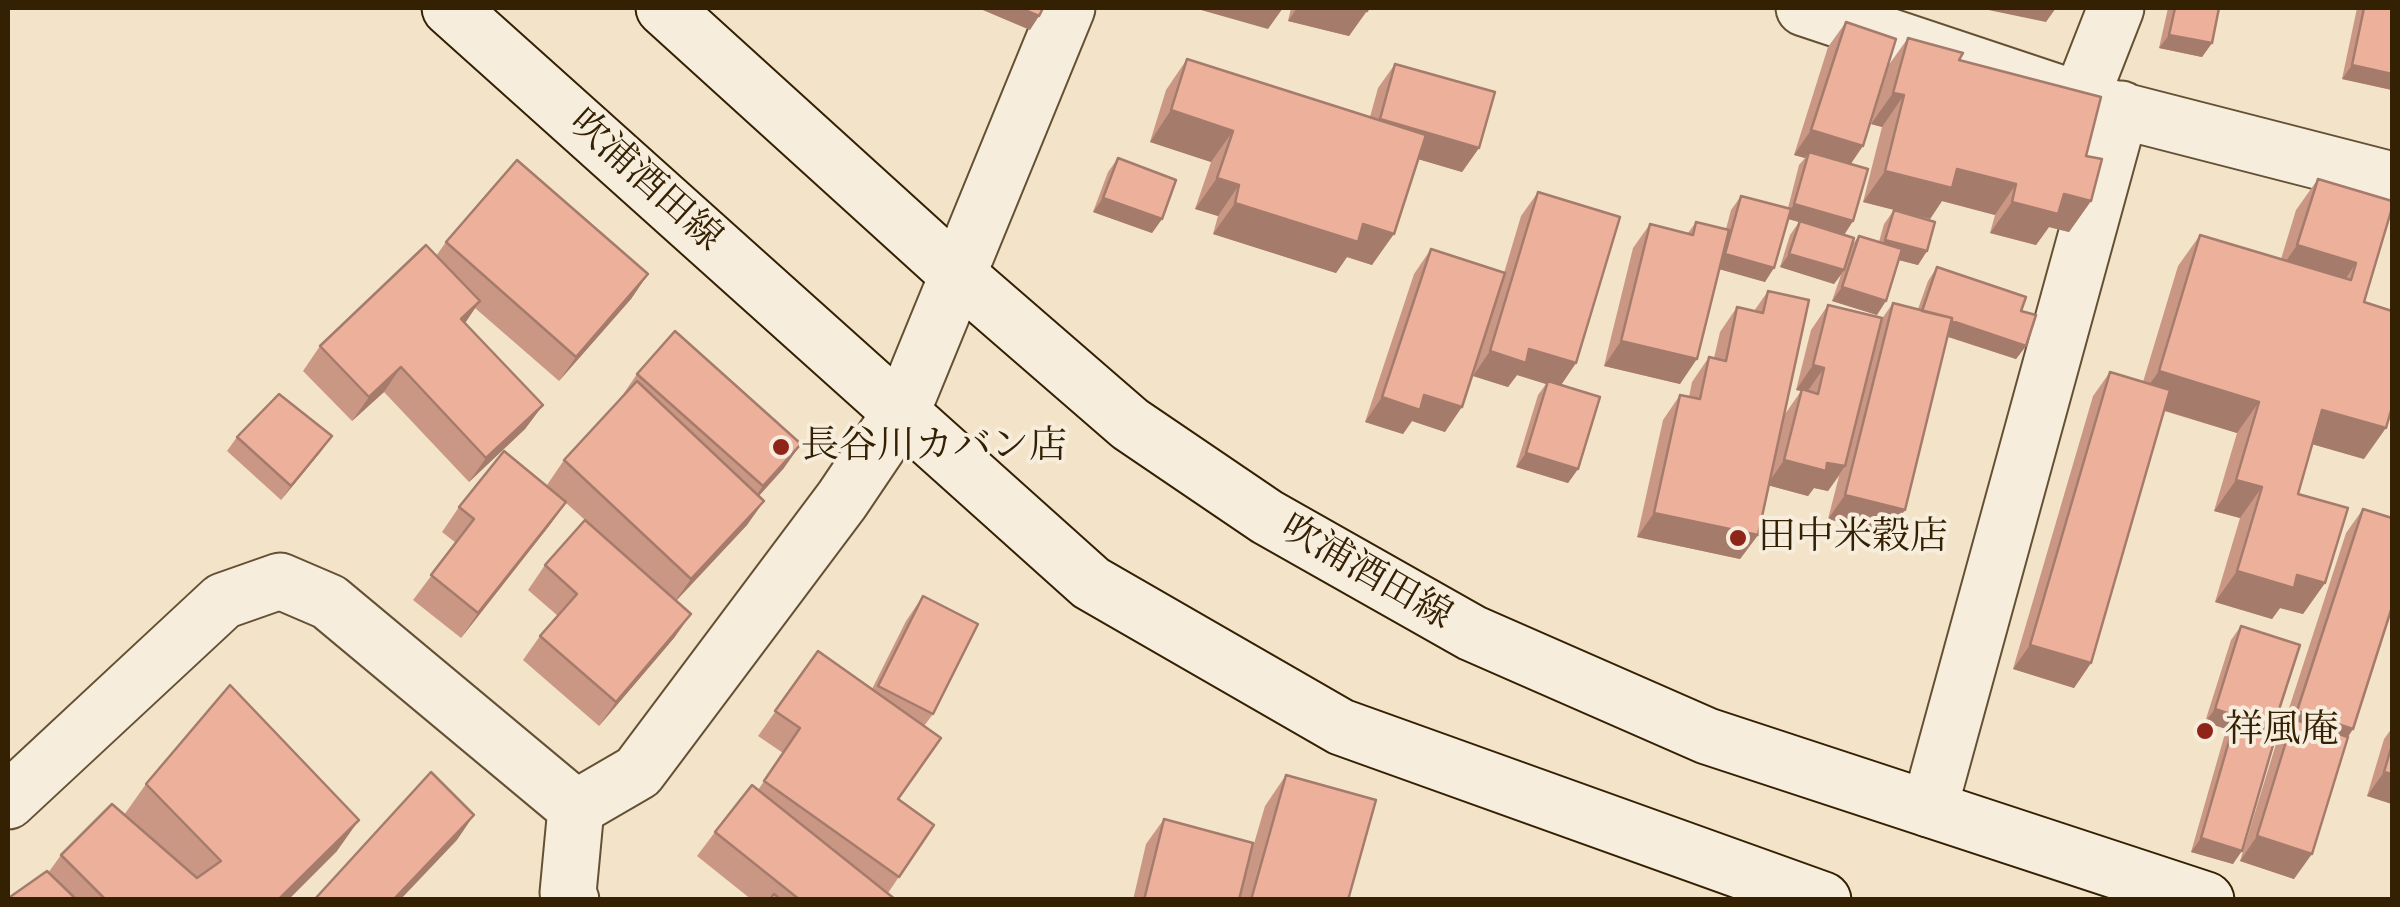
<!DOCTYPE html>
<html>
<head>
<meta charset="utf-8">
<style>
  body { margin:0 }
  #map { position:relative; width:2400px; height:907px; overflow:hidden; background:#f3e4c9; font-family:"Old Standard TT",serif }
  canvas { display:block }
  .frame { position:absolute; inset:0; border:10px solid #342002; pointer-events:none }
</style>
</head>
<body>
<div id="map">
<canvas width="2400" height="907"></canvas>
<div class="frame"></div>
</div>
<script>
const ctx = document.querySelector('canvas').getContext('2d');
ctx.lineJoin = 'round';
function strokePath(path, color, width, dash) { ctx.strokeStyle = color; ctx.lineWidth = width; ctx.lineCap = dash ? 'butt' : 'round'; ctx.setLineDash(dash || []); ctx.stroke(path); }
function fillPath(path, color) { ctx.fillStyle = color; ctx.fill(path, 'evenodd'); }
function label(font, color, halo, rows, align = 'center') {
  ctx.font = font + ' "Old Standard TT","Noto Serif JP",serif'; ctx.lineWidth = 8; ctx.setLineDash([]); ctx.textBaseline = 'middle'; ctx.strokeStyle = halo; ctx.fillStyle = color; for (const [text, x, y, turn = 0] of rows) {
    ctx.save(); ctx.translate(x, y); ctx.rotate((+turn || 0) * Math.PI / 180); ctx.textAlign = isNaN(turn) ? turn : align; if (halo) ctx.strokeText(text, 0, 0); ctx.fillText(text, 0, 0); ctx.restore();
  }
}
const minor = new Path2D(`
  M1804,8L2080,100L2392,180
  M2080,100L2116,8
  M8,801L223,601L280,581L329,602L576,808
  M576,808L638,772L842,500L902,411L1067,8
  M1929,809L2121,109
  M571,900L568,893L576,808`);
const secondary = new Path2D(`
  M450,8L1091,583L1341,727L1823,900
  M664,8L957,274L1130,424L1267,517L1472,633L1707,736L2206,900`);
strokePath(minor, '#645134', 59);
strokePath(secondary, '#342002', 59);
strokePath(minor, '#f7eddc', 55);
strokePath(secondary, '#f7eddc', 55);
fillPath(new Path2D(`
  M1291,8H1368L1349,36L1288,21Z
  M2168,8H2219L2212,43L2202,57L2159,48Z
  M2357,8H2392V90L2342,79Z
  M1846,22L1888,66L1908,38L1959,60L2086,156L2091,201L2069,232L2049,227L2036,245L1990,233L1995,215L1942,201L1930,219L1863,202L1882,127L1871,124L1879,95L1851,164L1853,221L1844,235L1851,246L1859,236L1879,242L1884,224L1894,210L1927,251L1918,265L1899,260L1877,315L1832,301L1841,275L1834,284L1780,267L1790,235L1799,222L1788,219L1765,282L1720,269L1680,384L1604,366L1633,248L1650,224L1688,233L1696,222L1726,229L1731,210L1741,196L1788,208L1799,165L1805,158L1794,155L1828,47Z
  M1187,59L1370,117L1378,88L1395,64L1479,148L1462,172L1418,159L1372,265L1347,257L1336,273L1213,234L1218,216L1195,209L1211,162L1150,142L1166,90Z
  M1118,158L1162,219L1152,233L1093,212L1108,172Z
  M2318,179L2392,201L2364,302V459L2312,444L2298,494L2325,583L2303,614L2280,608L2272,619L2215,602L2240,518L2214,511L2237,433L2164,411L2091,663L2074,688L2013,669L2093,396L2110,372L2143,382L2178,266L2200,235L2281,259L2296,210Z
  M1538,192L1576,363L1561,385L1578,469L1568,483L1516,467L1538,395L1546,384L1517,375L1508,387L1473,376L1486,333L1445,432L1412,421L1403,434L1365,422L1414,274L1431,249L1504,273L1521,216Z
  M446,242L648,274L631,299L559,381L475,308L465,323L543,405L525,429L469,482L384,392L352,421L303,371L320,346L436,256Z
  M1937,267L2021,311L2026,346L2016,359L1948,337L1888,534L1828,519L1839,476L1828,491L1814,488L1808,496L1768,485L1758,535L1740,559L1637,537L1663,420L1680,395L1689,397L1692,382L1709,357L1714,358L1720,332L1737,307L1754,311L1768,291L1778,441L1785,414L1801,391L1796,390L1811,330L1828,305L1881,320L1893,303L1918,309L1928,281Z
  M637,374L784,468L759,496L764,501L747,525L676,601L691,614L674,638L599,726L523,660L540,636L558,616L528,590L545,565L585,520L566,503L549,526L461,638L413,600L456,543L442,532L459,507L547,485L564,460L620,399Z
  M237,437L322,450L281,500L227,451Z
  M2363,509L2353,729L2348,737L2294,879L2240,861L2276,744L2282,736H2280L2346,533Z
  M923,596L933,714L924,726L899,799L934,825L888,893L896,900H752L697,856L715,832L758,790L783,753L758,736L818,651L872,689L906,621Z
  M2241,626L2273,728L2269,733L2233,864L2191,852L2224,737L2229,730L2205,722L2231,640Z
  M2392,728V804L2367,796L2384,739Z
  M1286,775L1348,900H1133L1146,844L1164,819L1248,864L1265,806Z
  M146,784L337,851L288,900H8L10,897L48,873L61,855L124,815Z`), '#cb9785');
fillPath(new Path2D(`
  M978,8H1020L1039,16L1030,30Z
  M1194,8H1283L1268,29Z
  M1297,8H1351L1367,11L1349,36L1288,21Z
  M1979,8H2056L2046,22Z
  M2169,35L2212,43L2202,57L2159,48Z
  M2352,65L2392,74V90L2342,79Z
  M1893,93L1904,95L1882,127L1871,124Z
  M1171,110L1233,131L1211,162L1150,142Z
  M1380,119L1479,148L1462,172L1363,143Z
  M1811,130L1863,146L1846,171L1809,152L1805,158L1794,155Z
  M1957,169L2016,184L1995,215L1942,201L1930,219L1863,202L1885,171Z
  M1217,178L1239,185L1218,216L1195,209Z
  M2064,194L2091,201L2069,232L2049,227L2036,245L1990,233L2012,202Z
  M1103,198L1162,219L1152,233L1093,212Z
  M1235,203L1363,224L1394,234L1372,265L1347,257L1336,273L1213,234Z
  M1794,204L1853,221L1844,235L1785,218Z
  M1885,240L1927,251L1918,265L1875,254Z
  M2297,245L2356,263L2335,295L2276,276Z
  M1725,254L1774,268L1765,282L1715,268Z
  M1789,254L1844,270L1834,284L1780,267Z
  M648,274L631,299L559,381L576,357Z
  M1842,287L1886,301L1877,315L1832,301Z
  M480,301L463,326L461,319Z
  M1922,311L2026,346L2016,359L1912,325Z
  M1621,341L1697,359L1680,384L1604,366Z
  M1529,349L1576,363L1559,388L1517,375L1508,387L1473,376L1490,351Z
  M1813,365L1824,368L1807,392L1796,390Z
  M401,367L384,392L352,421L369,397Z
  M2159,371L2259,402L2237,433L2137,402Z
  M1424,395L1462,407L1445,432L1412,421L1403,434L1365,422L1382,397Z
  M543,405L525,429L469,482L486,458Z
  M2322,410L2386,428L2364,459L2301,441Z
  M332,436L322,450L281,500L291,486Z
  M801,444L784,468L745,511L763,486Z
  M1526,453L1578,469L1568,483L1516,467Z
  M1784,460L1827,463L1845,466L1828,491L1814,488L1808,496L1767,485Z
  M2236,480L2262,487L2240,518L2214,511Z
  M1845,495L1905,510L1888,534L1828,519Z
  M764,501L747,525L673,604L691,579Z
  M566,502L549,526L461,638L478,613Z
  M1654,513L1758,535L1740,559L1637,537Z
  M2237,571L2297,575L2325,583L2303,614L2280,608L2272,619L2215,602Z
  M691,614L674,638L599,726L616,702Z
  M2030,645L2091,663L2074,688L2013,669Z
  M2215,709L2273,728L2263,741L2234,724L2229,730L2205,722Z
  M2297,711L2353,729L2336,754L2293,719L2282,736H2280Z
  M2384,772L2392,774V804L2367,796Z
  M474,815L457,840L400,900H393Z
  M359,820L337,851L288,900H278Z
  M2257,836L2312,854L2294,879L2240,861Z
  M2201,838L2242,851L2233,864L2191,852Z`), '#a57b6c');
const building = new Path2D(`
  M1020,8H1043L1039,16Z
  M1351,8H1368L1367,11Z
  M2175,8H2219L2212,43L2169,35Z
  M2364,8H2392V74L2352,65Z
  M1846,22L1896,39L1863,146L1811,130Z
  M1908,38L1963,53L1959,60L2101,97L2086,156L2102,159L2091,201L2064,194L2058,214L2012,202L2016,184L1957,169L1952,188L1885,171L1904,95L1893,93Z
  M1187,59L1426,135L1394,234L1363,224L1358,242L1235,203L1239,185L1217,178L1233,131L1171,110Z
  M1395,64L1495,92L1479,148L1380,119Z
  M1809,152L1868,169L1853,221L1794,204Z
  M1118,158L1176,180L1162,219L1103,198Z
  M517,160L648,274L576,357L446,242Z
  M2318,179L2392,201V208L2364,302L2392,311V407L2386,428L2322,410L2298,494L2348,508L2325,583L2297,575L2294,588L2237,571L2262,487L2236,480L2259,402L2159,371L2200,235L2351,280L2356,263L2297,245Z
  M1538,192L1620,217L1576,363L1529,349L1526,363L1490,351Z
  M1741,196L1791,209L1774,268L1725,254Z
  M1894,210L1935,222L1927,251L1885,240Z
  M1800,221L1854,238L1844,270L1789,254Z
  M1696,222L1729,230L1697,359L1621,341L1650,224L1693,235Z
  M1859,236L1902,249L1886,301L1842,287Z
  M426,245L480,301L461,319L543,405L486,458L401,367L369,397L320,346Z
  M1431,249L1505,273L1462,407L1424,395L1420,410L1382,397Z
  M1937,267L2026,297L2021,311L2036,315L2026,346L1952,321V318L1922,311Z
  M1768,291L1809,300L1758,535L1654,513L1680,395L1700,399L1709,357L1726,361L1737,307L1763,313Z
  M1893,303L1952,318L1905,510L1845,495Z
  M1828,305L1882,318L1845,466L1827,463L1826,471L1784,460L1802,389L1818,394L1824,368L1813,365Z
  M675,331L801,444L763,486L637,374Z
  M2110,372L2170,390L2091,663L2030,645Z
  M637,381L764,501L691,579L564,460Z
  M1548,381L1600,397L1578,469L1526,453Z
  M279,394L332,436L291,486L237,437Z
  M504,451L566,502L478,613L431,575L474,519L459,507Z
  M2363,509L2392,518V607L2353,729L2297,711Z
  M585,520L691,614L616,702L540,636L577,594L545,565Z
  M923,596L978,624L933,714L878,686Z
  M2241,626L2300,645L2273,728L2215,709Z
  M818,651L941,738L898,799L934,825L899,877L764,781L800,728L775,711Z
  M230,685L359,820L278,900H106L61,855L112,804L197,878L221,861L146,784Z
  M2293,719L2348,737L2312,854L2257,836Z
  M2234,724L2276,735L2242,851L2201,838Z
  M2392,745V774L2384,772Z
  M431,772L474,815L393,900H314Z
  M1286,775L1376,800L1348,900H1251Z
  M752,785L896,900H800L715,832Z
  M1164,819L1253,843L1239,900H1144Z
  M47,871L77,900H13L10,897Z
  M774,894L781,900H769Z`);
fillPath(building, '#ecb09b');
strokePath(building, '#a57b6c', 2.5);
for (const [x, y, r, color] of [
  [781,447,10,"#8f2418"],
  [1738,538,10,"#8f2418"],
  [2205,731,10,"#8f2418"]
]) { const dot = new Path2D(); dot.arc(x, y, r, 0, 2 * Math.PI); ctx.fillStyle = color; ctx.fill(dot); strokePath(dot, '#f7eddc', 4); }
label('38px', '#342002', '#f7eddc', [
  ["吹浦酒田線",645,181,42],
  ["吹浦酒田線",1366,573,30]
]);
label('38px', '#342002', '#f7eddc', [
  ["長谷川カバン店",801,447],
  ["田中米穀店",1758,538],
  ["祥風庵",2225,731]
], 'left');
</script>
</body>
</html>
